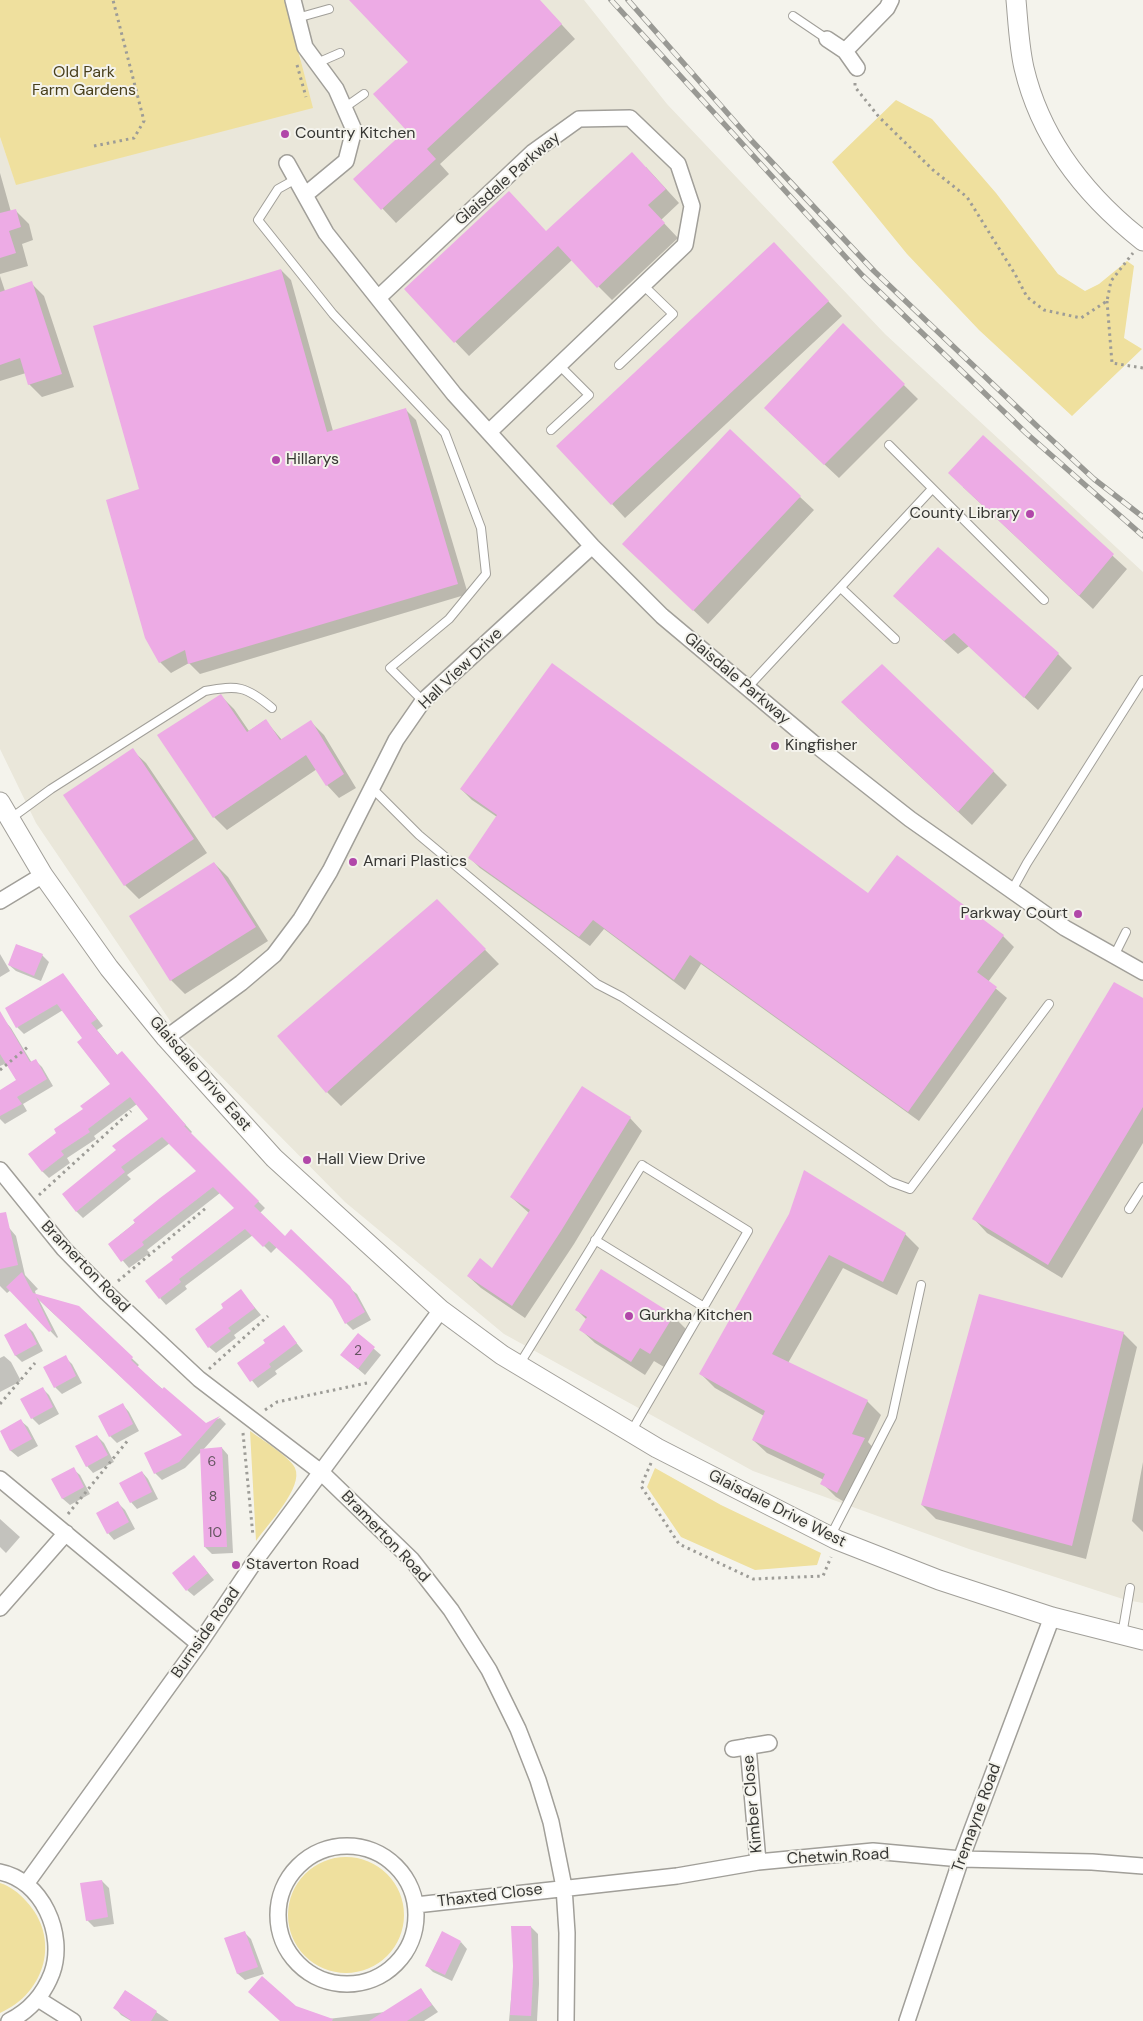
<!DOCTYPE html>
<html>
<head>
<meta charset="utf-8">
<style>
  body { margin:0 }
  canvas { display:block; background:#f4f3ec }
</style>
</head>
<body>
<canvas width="1143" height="2021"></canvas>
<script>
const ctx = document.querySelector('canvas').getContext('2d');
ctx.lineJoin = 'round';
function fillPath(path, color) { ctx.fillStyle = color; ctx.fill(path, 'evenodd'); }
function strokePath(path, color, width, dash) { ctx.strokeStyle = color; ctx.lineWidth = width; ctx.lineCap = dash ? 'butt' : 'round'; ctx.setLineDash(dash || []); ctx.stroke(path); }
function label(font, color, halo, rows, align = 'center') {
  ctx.font = font + ' "DM Sans",sans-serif'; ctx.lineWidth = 4; ctx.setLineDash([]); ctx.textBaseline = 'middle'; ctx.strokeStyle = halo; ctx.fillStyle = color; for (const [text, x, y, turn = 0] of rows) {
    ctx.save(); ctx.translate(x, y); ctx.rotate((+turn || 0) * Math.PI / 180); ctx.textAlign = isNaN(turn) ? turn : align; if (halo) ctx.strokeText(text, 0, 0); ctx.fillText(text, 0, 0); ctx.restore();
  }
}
fillPath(new Path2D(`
  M285,0H584L667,104L885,334L1143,572V1603L1126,1600L969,1549L753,1471L504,1334L345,1202L179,1034L36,823L0,749V137L16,184L301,60Z`), '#eae7da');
fillPath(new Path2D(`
  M0,0H285L313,108L16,185L0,137Z
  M896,100L932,119L996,193L1058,274L1085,291L1099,284L1127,261L1134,266L1124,338L1142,349L1072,416L979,330L907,254L832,162Z
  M250,1431C261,1439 290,1457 295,1468C304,1487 267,1525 256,1541Z
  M655,1468L721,1505L821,1553L817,1565L755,1570L681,1537L647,1487Z
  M288 1915a58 58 0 1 1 116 0a58 58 0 1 1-116 0Z
  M0,1883C10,1886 19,1893 26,1901C61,1938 46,1993 0,2013Z`), '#efe09e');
fillPath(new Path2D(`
  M354,0H539L575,39L440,164L449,174L396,223L355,179L408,130L410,62Z
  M646,167L679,203L661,220L678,238L612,300L572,260L469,356L405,289L547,233Z
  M0,173L11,212L16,211L29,224L33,240L22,244L28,266L0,274Z
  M788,258L842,316L625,518L612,504Z
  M281,270L291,280L333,431L405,409L416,420L468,594L200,674L189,663L171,673L160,662Z
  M0,276L5,291L31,283L44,296L74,387L42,397L29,384L26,373L0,381Z
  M843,325L918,399L839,478L779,422Z
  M983,437L1127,569L1093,609L963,487Z
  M800,497L814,510L708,624L638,558Z
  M894,596L1058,654L1072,668L1038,710L969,646L958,654Z
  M221,696L234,709L249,731L265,720L282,740L311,722L324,735L356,788L339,798L327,785L317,769L227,830L214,817Z
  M856,716L993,771L1007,785L972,825Z
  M132,750L146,763L207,853L139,899L125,885Z
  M461,789L868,895L897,856L1003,936L1014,947L988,982L1007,998L919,1121L701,964L685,990L604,929L590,946L480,868L470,858L497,817L472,800Z
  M214,863L228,877L268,941L185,994L171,980L131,917Z
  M437,901L499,964L341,1106L327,1092Z
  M0,954L10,971L0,977Z
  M42,955L49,962L41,981L16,971L9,965Z
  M63,975L103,1026L97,1030L118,1056L128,1060L192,1132L190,1134L265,1208L260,1213L285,1238L357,1294L371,1320L353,1330L346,1323L333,1299L277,1247L271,1253L253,1235L185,1286L187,1289L166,1305L160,1298L175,1260L236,1208L220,1193L147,1250L150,1253L129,1268L109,1244L198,1171L170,1143L127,1175L131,1179L83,1218L77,1212L64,1194L117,1151L150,1119L137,1104L94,1136L96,1139L67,1158L70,1163L49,1178L42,1171L58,1133L112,1084L84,1038L63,1010L24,1034L17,1027Z
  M1143,1000V1143L1062,1278L987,1233L974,1219Z
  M5,1021L11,1028L32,1063L36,1061L42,1067L53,1086L23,1104L27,1111L5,1124L0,1119V1091L17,1081L7,1063L0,1066V1024Z
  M630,1118L642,1131L574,1244L525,1318L481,1288L468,1276L493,1270L529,1213L511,1197Z
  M790,1214L905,1234L919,1248L897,1295L843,1268L788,1363L867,1401L881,1415L868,1442L878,1453L851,1506L836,1497L822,1483L824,1480L767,1453L753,1440L764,1416L715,1388L701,1374Z
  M0,1217L16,1236L25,1275L38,1289L35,1291L36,1295L78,1307L139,1365L137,1367L189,1412L205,1424L220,1418L226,1424L203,1450L222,1448L228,1455L233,1553L212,1554L205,1547L202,1451L185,1468L162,1480L155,1473L183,1435L39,1300L58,1337L57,1338L11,1290L7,1293L0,1286Z
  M241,1291L261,1315L234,1335L236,1338L216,1353L209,1347L225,1308Z
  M576,1309L673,1316L687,1330L664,1367L654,1361L645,1375L595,1343L581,1330L587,1320Z
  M26,1325L33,1332L43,1351L22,1362L15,1355Z
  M283,1326L303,1351L275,1371L277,1374L258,1388L239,1364L267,1343Z
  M1123,1333L1137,1347L1086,1559L936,1519L922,1505Z
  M358,1335L381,1355L365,1375L342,1355Z
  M4,1356L11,1362L21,1381L0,1392V1358Z
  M65,1357L72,1364L82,1383L62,1394L55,1387Z
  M42,1388L49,1395L59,1414L39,1425L32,1418Z
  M123,1405L129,1412L139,1431L117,1443L110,1436Z
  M21,1421L28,1427L38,1446L18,1457L11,1451L1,1432Z
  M97,1436L104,1443L114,1462L93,1473L87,1466Z
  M1143,1462V1532L1132,1521Z
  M73,1469L80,1475L90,1494L70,1505L63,1499L53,1480Z
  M142,1472L148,1479L158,1499L137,1509L131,1502Z
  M118,1503L125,1510L135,1529L114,1540L108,1533Z
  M0,1519L20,1537L6,1553L0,1547Z
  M200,1563L214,1580L194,1596L187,1590Z
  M102,1881L109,1888L114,1924L94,1927L87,1920Z
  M531,1927L538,1934L539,1984L537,2021H509L514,1966Z
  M244,1932L251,1939L264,1974L245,1980L238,1974L226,1939Z
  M461,1942L467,1949L452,1981L433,1972L427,1966Z
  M421,1990L438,2012L424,2021H281L295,2007L328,2019L385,2012Z
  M126,1991L169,2021H131L121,2015L115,2008Z`), '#0003');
fillPath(new Path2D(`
  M349,0H540L562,24L427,149L436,159L381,210L353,179L406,130L373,94L408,62Z
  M632,152L666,189L648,205L665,223L597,288L558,246L454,343L404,289L509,191L546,231Z
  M16,209L21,227L9,231L16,253L0,258V213Z
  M774,242L829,301L611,505L556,446Z
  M281,269L327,432L406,408L458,584L188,664L185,650L159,663L145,638L106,500L139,489L93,326Z
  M32,281L62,374L28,385L20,358L0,365V292Z
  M843,323L905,384L824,465L764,408Z
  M730,429L801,496L693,611L622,544Z
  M983,435L1114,554L1079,596L948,473Z
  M938,547L1059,653L1024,698L954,633L944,641L893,596Z
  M552,663L868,893L897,855L1004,935L977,972L997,987L908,1112L690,955L674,980L593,920L579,937L468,858L497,815L460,789Z
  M882,664L994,771L958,812L841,702Z
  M221,694L247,732L266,719L280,740L311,720L344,774L326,786L306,755L213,818L157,735Z
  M133,748L194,839L124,886L63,795Z
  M214,862L256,927L170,981L129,916Z
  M437,899L486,949L326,1093L277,1036Z
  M16,944L43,954L34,976L8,965Z
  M63,973L97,1019L91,1023L117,1055L122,1051L186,1125L184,1126L259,1201L254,1206L285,1236L291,1229L350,1286L365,1312L345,1324L332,1300L301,1270L269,1241L263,1247L245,1229L179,1279L181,1282L159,1299L145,1281L173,1260L171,1257L234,1208L213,1187L142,1242L144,1245L121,1262L108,1244L135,1223L133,1220L160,1198L196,1171L162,1137L121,1167L125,1172L76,1212L62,1194L116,1150L112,1146L148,1119L130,1097L88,1129L90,1132L61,1151L64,1155L42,1172L28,1154L56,1133L54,1129L83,1109L80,1106L110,1084L77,1042L82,1038L57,1004L16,1028L5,1008Z
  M1114,982L1143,998V1107L1048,1265L972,1219Z
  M0,1011L30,1062L36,1059L47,1079L17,1097L22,1104L0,1116V1090L16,1080L0,1054Z
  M582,1086L631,1117L561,1231L512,1306L467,1276L480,1258L492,1268L530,1210L510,1197Z
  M804,1170L906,1233L883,1282L829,1255L772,1354L868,1400L852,1434L865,1438L837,1493L820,1484L825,1474L752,1440L765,1411L699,1374L789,1214Z
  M6,1212L18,1265L0,1269V1213Z
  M601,1269L674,1315L650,1354L640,1348L631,1362L579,1330L587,1317L575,1310Z
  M22,1272L33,1293L79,1306L133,1357L131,1360L162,1389L164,1387L206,1423L220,1416L179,1462L154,1474L144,1453L182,1435L36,1297L52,1330L49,1332L6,1287Z
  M241,1289L255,1308L228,1328L231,1331L208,1348L195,1329L223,1308L221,1304Z
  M979,1294L1124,1332L1072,1546L921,1505Z
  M26,1323L37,1344L15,1356L4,1335Z
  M284,1325L297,1343L269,1364L271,1367L250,1382L237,1363L265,1343L263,1340Z
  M358,1333L375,1347L358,1369L340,1355Z
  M66,1355L76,1376L54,1388L43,1367Z
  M43,1387L53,1407L31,1419L20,1399Z
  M123,1403L133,1424L109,1437L98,1416Z
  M21,1419L32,1439L10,1451L0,1431Z
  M97,1435L108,1455L86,1467L75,1446Z
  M222,1447L227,1547H204L200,1449Z
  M74,1467L84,1487L62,1499L51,1479Z
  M142,1471L152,1492L130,1503L119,1483Z
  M118,1501L129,1522L107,1534L96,1513Z
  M194,1555L208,1573L186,1591L172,1573Z
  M102,1880L108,1917L86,1921L80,1883Z
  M511,1926H531L533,1977L531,2016L510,2015L513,1966Z
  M245,1931L258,1967L237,1974L224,1938Z
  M442,1931L461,1941L445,1975L425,1966Z
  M262,1976L296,2006L333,2019L332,2021H280L248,1992Z
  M421,1988L432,2005L407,2021H369Z
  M125,1990L157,2011L151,2021H132L113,2008Z`), '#edabe5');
const service = new Path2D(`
  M793,16L827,39
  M297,18L329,9
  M317,63L340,53
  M344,108L364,94
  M296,179L278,189L258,220L333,314L445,433L481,528L486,574L449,619L390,668L423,701
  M619,365L673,314L643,285
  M551,430L589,395L559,365
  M889,445L1044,600
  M841,588L895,639
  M747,688L931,490
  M371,787L419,835L597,984L622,997L891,1182L910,1189L1049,1004
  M10,819L51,789L205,691C238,685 246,686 272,708
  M1011,892L1027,863L1143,680
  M1114,956L1126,932
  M1129,1209L1143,1187
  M595,1240L704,1307
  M519,1365L642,1165L645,1167L748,1231L631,1432
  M830,1537L892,1417L921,1285
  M1122,1635L1130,1588`);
const minor = new Path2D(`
  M293,0L305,47L336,89L354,130L346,161L305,195
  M827,39L845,51
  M857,68L845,51L887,8L891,0
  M287,163L326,233L454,394L592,546L662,616L812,742L910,819L1065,928L1143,972
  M378,298L533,152L579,119L630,118L678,164L692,206L685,245L489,432
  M0,901L43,875
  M166,1038L241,983L274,955L301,919L330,871L396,740L423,701L592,546
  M0,1170L64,1249L106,1292L199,1379L322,1473L412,1560L451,1610L489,1670L518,1729L538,1780L551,1822L564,1887L567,1933L566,2021
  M0,1479L199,1644
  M0,1608L66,1533
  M748,1746L758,1862
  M733,1749L769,1743
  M278 1915a69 69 0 1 1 138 0a69 69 0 1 1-138 0Z
  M0,1872C42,1880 66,1934 52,1973C44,1994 29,2011 9,2021
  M26,1884L199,1644L255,1561L441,1310
  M416,1905L677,1876L758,1862L873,1851L961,1859L1092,1862L1143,1866
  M38,1999L73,2021
  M907,2021L961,1859L1052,1617`);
const tertiary = new Path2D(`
  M1016,0C1018,22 1019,46 1024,68C1041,140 1087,197 1143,241
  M0,802L43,875L109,968L166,1038L274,1158L441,1310L502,1355L657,1448L837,1540L939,1580L1052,1617L1143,1640`);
strokePath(service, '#a19f99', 10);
strokePath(minor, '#a19f99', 18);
strokePath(tertiary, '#a19f99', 21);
strokePath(new Path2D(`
  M297,65L306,97
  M855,83V87L879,117L933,170L967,197L1015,274L1027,297L1044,310L1081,318L1107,301L1111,281L1133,253
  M94,146L134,138L144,121L113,0
  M1107,301L1112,363L1143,368
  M0,1070L29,1046
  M39,1195L131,1111
  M118,1281L206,1208
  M209,1369L268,1316
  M0,1404L35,1363
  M265,1410L277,1402L367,1383
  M243,1433L253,1536
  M651,1463L641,1486L679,1544L753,1579L823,1576L831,1557
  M68,1514L129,1439`), '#9d9c97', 3, [2.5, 4]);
strokePath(service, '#fff', 8);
strokePath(minor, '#fff', 15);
strokePath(tertiary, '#fff', 19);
const rail = new Path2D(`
  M611,0L862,275L1026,433L1143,536
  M628,0L751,140L874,271L1039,428L1094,479L1143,517`);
strokePath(rail, '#999994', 5.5);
strokePath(rail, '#f4f3ec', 4, [11]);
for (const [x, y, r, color] of [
  [285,134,5,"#b147a9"],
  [276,460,5,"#b147a9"],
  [1030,514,5,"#b147a9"],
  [775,746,5,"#b147a9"],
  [353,862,5,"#b147a9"],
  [1078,914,5,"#b147a9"],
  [307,1160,5,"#b147a9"],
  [629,1316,5,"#b147a9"],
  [236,1565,5,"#b147a9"]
]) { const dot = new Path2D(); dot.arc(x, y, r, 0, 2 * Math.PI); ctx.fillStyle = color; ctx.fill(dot); strokePath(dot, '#f4f3ec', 2); }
label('14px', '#645460', null, [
  ["2",358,1351],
  ["6",212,1462],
  ["8",213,1497],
  ["10",215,1533]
]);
label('16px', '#483f1b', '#f4f3ec', [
  ["Old Park",84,73],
  ["Farm Gardens",84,91]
]);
label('16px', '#373734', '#f4f3ec', [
  ["Country Kitchen",295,134],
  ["Hillarys",286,460],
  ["County Library",1020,514,"right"],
  ["Kingfisher",785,746],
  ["Amari Plastics",363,862],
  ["Parkway Court",1068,914,"right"],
  ["Hall View Drive",317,1160],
  ["Gurkha Kitchen",639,1316],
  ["Staverton Road",246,1565]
], 'left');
label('16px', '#373734', '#f4f3ec', [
  ["Glaisdale Parkway",508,179,-41],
  ["Hall View Drive",461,669,-44],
  ["Glaisdale Parkway",737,679,40],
  ["Glaisdale Drive East",200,1074,49],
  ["Bramerton Road",85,1267,46],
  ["Glaisdale Drive West",777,1509,27],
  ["Bramerton Road",385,1537,46],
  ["Burnside Road",206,1633,-55],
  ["Kimber Close",753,1804,-95],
  ["Tremayne Road",977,1818,-70],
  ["Chetwin Road",838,1857,-3],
  ["Thaxted Close",490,1896,-7]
]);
</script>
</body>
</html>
